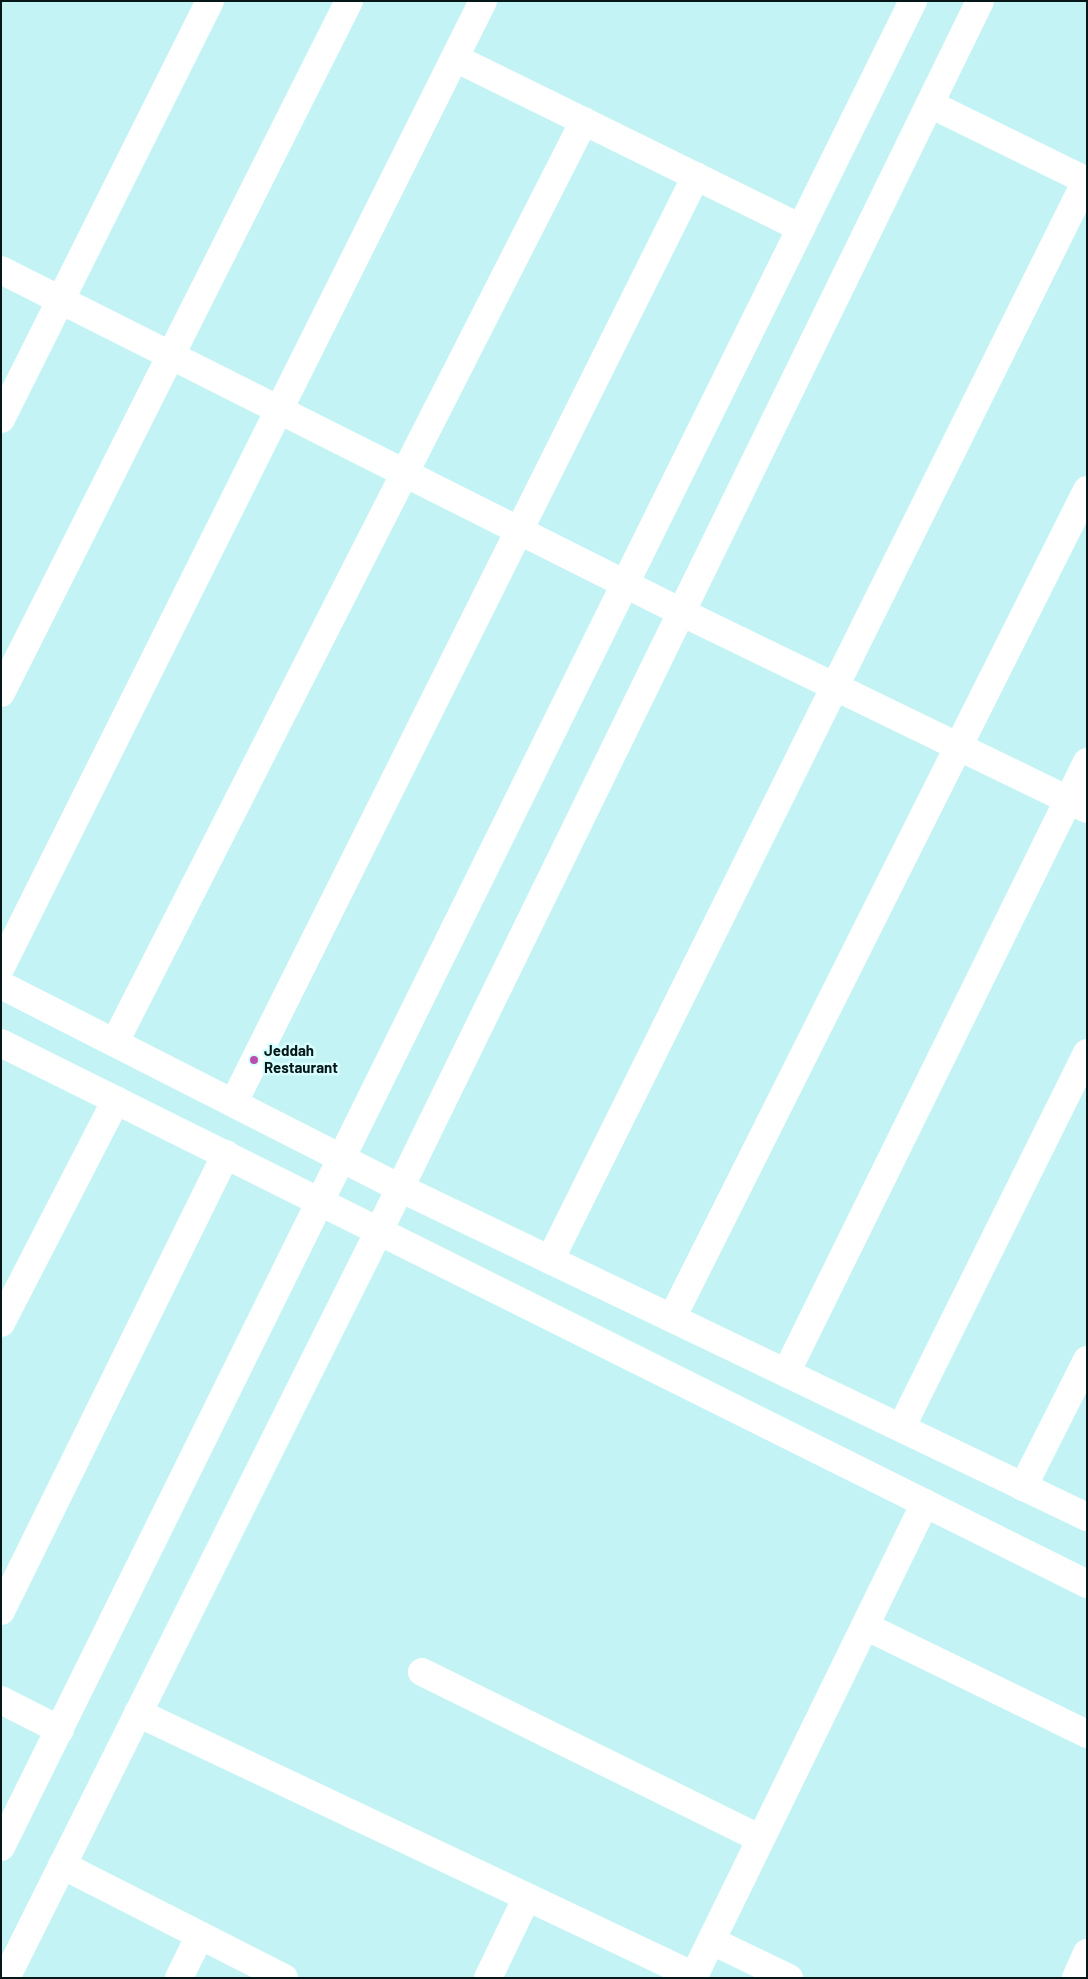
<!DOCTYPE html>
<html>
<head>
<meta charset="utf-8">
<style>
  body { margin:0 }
  #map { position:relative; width:1088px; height:1979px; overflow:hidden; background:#c3f3f4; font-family:Barlow,sans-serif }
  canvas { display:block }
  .frame { position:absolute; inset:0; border:2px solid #051718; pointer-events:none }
</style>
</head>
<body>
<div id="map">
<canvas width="1088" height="1979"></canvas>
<div class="frame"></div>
</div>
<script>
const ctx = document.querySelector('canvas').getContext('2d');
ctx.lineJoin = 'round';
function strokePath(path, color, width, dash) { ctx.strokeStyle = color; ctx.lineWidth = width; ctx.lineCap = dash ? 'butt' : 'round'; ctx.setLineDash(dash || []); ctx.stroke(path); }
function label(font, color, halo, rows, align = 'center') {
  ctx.font = font + ' Barlow,sans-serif'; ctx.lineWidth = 5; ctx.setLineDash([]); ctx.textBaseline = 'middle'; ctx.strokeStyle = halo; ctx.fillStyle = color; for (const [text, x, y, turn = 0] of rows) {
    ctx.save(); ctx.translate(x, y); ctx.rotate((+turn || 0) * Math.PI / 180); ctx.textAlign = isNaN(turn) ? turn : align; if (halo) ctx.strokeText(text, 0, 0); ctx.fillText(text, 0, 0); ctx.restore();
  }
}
strokePath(new Path2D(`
  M455,58L801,228
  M930,104L1087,181
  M1,270L681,612L1087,809
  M1,419L210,1
  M1,693L349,1
  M1,967L483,1
  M115,1042L584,121
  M234,1102L696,176
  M550,1260L1087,179
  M672,1318L1087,490
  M1,1323L116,1100
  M786,1373L1087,762
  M901,1428L1087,1053
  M1023,1487L1087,1360
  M1,1611L226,1154
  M865,1626L1087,1734
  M422,1672L761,1839
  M1,1700L60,1730
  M138,1713L694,1976
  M62,1865L284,1978
  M712,1941L789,1978
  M179,1978L200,1935
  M488,1978L527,1897
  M693,1978L925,1503
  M1076,1978L1087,1953`), '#fff', 28);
strokePath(new Path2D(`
  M1,985L400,1188L1087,1517
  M1,1043L1087,1584
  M1,1847L913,1
  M6,1978L379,1231L980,1`), '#fff', 28);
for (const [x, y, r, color] of [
  [254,1060,5,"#b84eaf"]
]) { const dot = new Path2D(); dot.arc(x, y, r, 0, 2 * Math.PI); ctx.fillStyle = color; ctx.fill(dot); strokePath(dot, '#d8ffff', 2); }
label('bold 15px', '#051718', '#d8ffff', [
  ["Jeddah",264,1051],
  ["Restaurant",264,1068]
], 'left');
</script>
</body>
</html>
